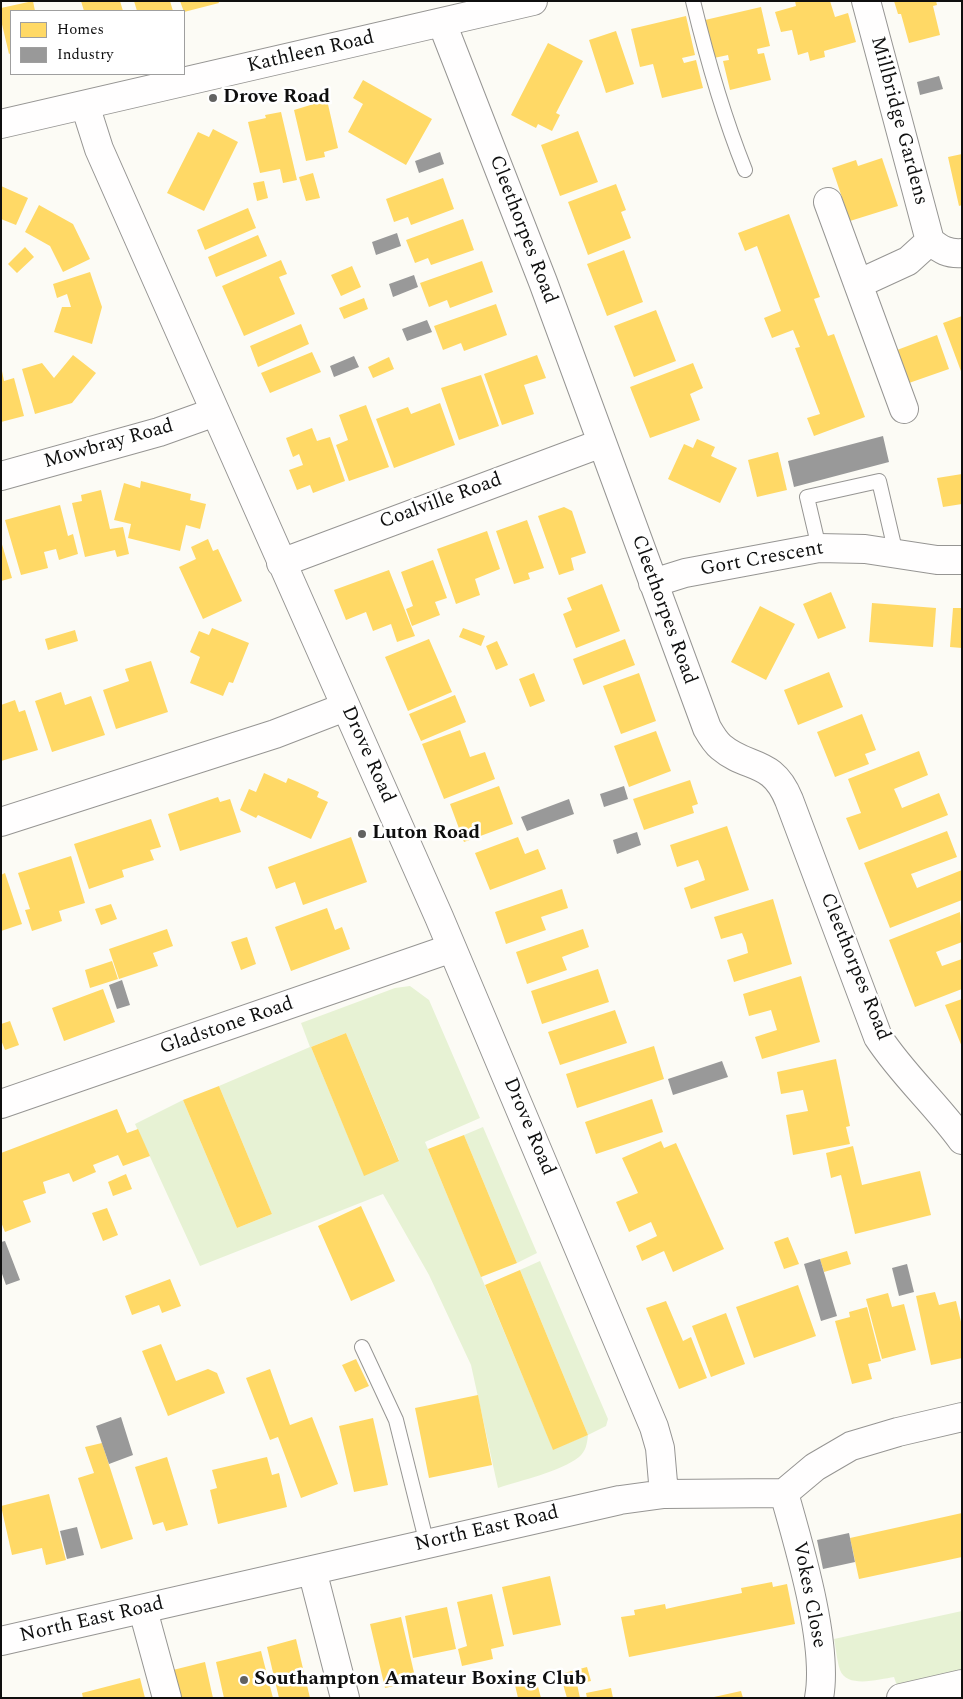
<!DOCTYPE html>
<html>
<head>
<meta charset="utf-8">
<style>
  body { margin:0 }
  #map { position:relative; width:963px; height:1699px; overflow:hidden; background:#fcfbf5; font-family:Spectral,serif }
  canvas { display:block }
  .frame { position:absolute; inset:0; border:2px solid #0f0f0f; pointer-events:none }
  .legend { position:absolute; left:10px; top:10px; width:175px; height:65px; box-sizing:border-box; background:#fff; border:1px solid #9f9f9f; margin:0; padding:6px 9px; list-style:none; font-size:15px; color:#0f0f0f }
  .legend li { display:flex; align-items:center; gap:10px; height:25px }
  .legend b { width:25px; border:1px solid #9f9f9f }
</style>
</head>
<body>
<div id="map">
<canvas width="963" height="1699"></canvas>
<div class="frame"></div>
<ul class="legend">
<li><b style="height:14px;background:#ffd966"></b>Homes</li>
<li><b style="height:14px;background:#999"></b>Industry</li>
</ul>
</div>
<script>
const ctx = document.querySelector('canvas').getContext('2d');
ctx.lineJoin = 'round';
function fillPath(path, color) { ctx.fillStyle = color; ctx.fill(path, 'evenodd'); }
function strokePath(path, color, width, dash) { ctx.strokeStyle = color; ctx.lineWidth = width; ctx.lineCap = dash ? 'butt' : 'round'; ctx.setLineDash(dash || []); ctx.stroke(path); }
function label(font, color, halo, rows, align = 'center') {
  ctx.font = font + ' Spectral,serif'; ctx.lineWidth = 5; ctx.setLineDash([]); ctx.textBaseline = 'middle'; ctx.strokeStyle = halo; ctx.fillStyle = color; for (const [text, x, y, turn = 0] of rows) {
    ctx.save(); ctx.translate(x, y); ctx.rotate((+turn || 0) * Math.PI / 180); ctx.textAlign = isNaN(turn) ? turn : align; if (halo) ctx.strokeText(text, 0, 0); ctx.fillText(text, 0, 0); ctx.restore();
  }
}
fillPath(new Path2D(`
  M410,986L429,1000L480,1118L425,1142L553,1449L588,1435L520,1270L540,1261L608,1419L606,1426L588,1435C587,1444 586,1451 579,1457C560,1472 521,1480 498,1488L471,1365L429,1275L383,1194L200,1266L135,1124L183,1100L237,1228L272,1214L219,1086L310,1047L301,1023L395,988ZM346,1033L399,1160L364,1175L311,1047Z
  M483,1127L537,1253L517,1263L464,1135Z
  M962,1611V1671L897,1686L894,1677C880,1679 847,1689 840,1670C837,1661 836,1649 834,1639Z`), '#e7f2d4');
fillPath(new Path2D(`
  M33,1L35,11H11V53L9,54L1,20V8Z
  M81,1H120L123,11H84Z
  M134,1H170L173,11H137Z
  M180,1H218L219,3L184,12Z
  M795,1H830L835,17L848,13L856,42L824,51L825,57L810,61L808,52L798,55L792,30L781,32L775,12L796,6Z
  M894,1H936L937,5L933,6L940,35L909,43L901,14H898Z
  M761,7L770,46L757,49L758,54L764,53L771,80L730,90L723,61L729,60L728,55L714,58L705,20Z
  M686,16L695,55L682,58L684,63L696,60L703,88L662,98L653,64L640,67L631,29Z
  M616,31L634,84L606,93L589,40Z
  M548,43L583,61L556,113L560,115L552,131L538,124L536,128L511,115Z
  M363,80L432,119L406,165L348,132L363,104L353,98Z
  M327,100L338,148L324,152L325,157L306,161L294,110Z
  M281,112L297,180L283,183L280,169L260,173L248,122L266,118L265,115Z
  M213,129L238,142L204,211L167,193L198,132L209,137Z
  M578,131L598,182L560,196L541,145Z
  M962,154V205L959,206L948,157Z
  M882,158L898,206L850,221L832,168L856,160L858,166Z
  M313,173L320,198L306,201L299,177Z
  M443,178L454,209L411,225L408,217L394,222L386,199Z
  M264,181L268,198L257,201L253,183Z
  M616,184L626,210L621,212L631,238L588,255L568,202Z
  M1,186L28,198L16,225L1,219Z
  M39,205L73,224L90,259L63,272L50,246L25,232Z
  M248,208L256,228L205,250L197,230Z
  M789,214L820,297L814,299L828,336L834,334L865,417L814,436L807,418L820,414L795,348L800,347L793,330L772,338L764,318L781,311L757,246L745,251L738,233Z
  M463,219L474,250L431,265L428,258L415,263L406,240Z
  M258,235L267,256L216,277L208,257Z
  M25,247L34,257L17,273L8,264Z
  M624,250L643,302L607,316L587,264Z
  M281,260L287,274L279,277L295,314L244,336L222,286Z
  M482,261L493,292L450,308L447,300L429,307L420,283Z
  M352,266L361,287L341,296L331,275Z
  M90,272L102,307L92,344L54,332L62,307H71L67,294L57,298L53,284Z
  M364,298L368,309L344,319L339,308Z
  M496,304L507,335L464,351L461,343L443,350L434,326Z
  M656,310L676,361L634,377L614,326Z
  M962,316V374L943,323Z
  M301,324L309,344L258,367L250,346Z
  M937,335L949,369L909,383L897,350Z
  M312,352L321,372L270,393L261,373Z
  M73,355L96,373L72,403L35,414L22,369L42,363L54,378Z
  M537,355L546,378L524,385L534,414L502,425L484,374Z
  M389,357L394,369L373,378L368,367Z
  M693,363L703,388L690,394L700,420L650,438L630,387Z
  M2,371L4,381L14,378L24,416L1,422Z
  M481,375L499,426L459,440L441,388Z
  M440,403L455,445L394,468L376,419L408,407L411,414Z
  M366,405L389,467L349,481L336,445L348,440L339,415Z
  M312,428L317,441L330,437L345,481L313,493L310,485L297,490L289,470L303,465L299,454L293,457L286,438Z
  M697,439L715,447L711,456L737,468L720,503L668,479L684,444L693,448Z
  M778,452L787,490L757,497L748,460Z
  M962,474V504L943,507L937,478Z
  M141,481L191,494L190,500L206,504L200,529L186,525L180,551L128,538L131,524L114,520L124,483L140,488Z
  M101,490L110,529L123,527L129,554L117,557L115,550L85,557L72,503L82,501L81,495Z
  M60,505L68,536L73,534L78,554L59,560L56,549L44,552L48,568L21,575L5,520Z
  M564,507L572,511L586,553L571,558L574,570L559,575L538,516Z
  M527,520L544,568L528,573L530,579L514,584L496,531Z
  M487,531L500,569L475,579L480,595L456,604L437,549Z
  M208,539L213,551L218,549L242,601L203,619L179,567L196,559L191,547Z
  M1,541L12,578L1,581Z
  M433,560L447,598L435,602L440,615L412,626L406,609L413,606L401,572Z
  M389,570L415,636L397,642L391,624L373,631L366,612L346,620L334,590Z
  M602,584L620,631L576,648L563,614L572,610L567,598Z
  M831,592L846,628L818,639L803,604Z
  M872,603L936,608L933,647L869,642Z
  M760,606L795,624L766,680L731,662Z
  M953,608H962V648L950,647Z
  M212,628L249,643L233,683L229,682L223,696L190,683L200,657L190,652L199,631L209,635Z
  M463,628L485,636L481,646L459,637Z
  M75,630L78,641L48,650L45,639Z
  M429,639L452,692L408,711L385,657Z
  M625,639L635,665L583,685L573,659Z
  M497,641L508,665L496,670L486,646Z
  M151,661L168,712L116,729L103,690L129,681L125,669Z
  M829,672L843,707L798,725L784,690Z
  M534,673L545,701L530,707L519,679Z
  M639,673L656,721L621,734L603,686Z
  M61,692L65,705L91,696L105,735L52,752L35,701Z
  M455,695L466,722L421,741L409,714Z
  M15,700L19,712L25,710L38,750L1,761V705Z
  M862,714L876,750L865,754L869,764L835,777L817,732Z
  M460,730L470,757L485,752L495,779L444,799L422,744Z
  M656,731L671,771L629,787L614,746Z
  M919,751L928,775L894,789L898,798L902,808L939,793L948,815L859,850L846,818L861,813L848,779Z
  M264,773L286,783L288,778L304,785L319,792L317,797L328,802L311,839L258,815L256,818L240,810L249,789L256,792Z
  M690,780L698,804L692,806L694,813L644,830L633,799Z
  M499,786L513,824L464,842L450,804Z
  M218,797L220,802L230,799L241,832L180,851L168,814Z
  M151,819L161,847L150,850L154,860L122,870L124,877L89,889L74,844Z
  M727,826L749,890L691,909L684,888L705,880L702,870L698,860L677,867L670,845Z
  M947,831L957,857L911,874L917,888L962,870V900L890,928L864,863Z
  M351,837L367,882L303,905L295,882L276,889L268,867Z
  M518,837L525,854L538,849L546,869L490,890L475,853Z
  M71,856L85,903L59,911L62,921L32,931L25,910L30,909L18,873Z
  M5,873L22,924L1,931V875Z
  M562,889L568,908L541,917L546,930L506,944L495,912Z
  M773,899L792,964L734,982L727,960L748,953L746,943L742,933L721,939L714,917Z
  M111,904L117,919L101,925L95,909Z
  M327,908L335,930L342,927L350,949L291,971L275,927Z
  M960,912L962,942L936,952L942,966L962,959V989L915,1007L889,940Z
  M167,929L173,946L153,953L158,966L119,979L109,949Z
  M583,929L589,947L562,957L567,970L527,984L516,952Z
  M247,937L256,964L241,970L231,942Z
  M112,961L118,979L90,988L85,970Z
  M598,969L609,1002L542,1024L531,991Z
  M801,976L820,1042L762,1059L755,1037L777,1030L771,1010L749,1016L743,994Z
  M103,989L115,1022L64,1041L52,1008Z
  M962,999V1047L945,1005Z
  M615,1010L627,1043L560,1065L548,1032Z
  M10,1021L19,1045L5,1050L1,1040V1024Z
  M346,1033L399,1161L364,1176L311,1047Z
  M654,1046L664,1079L577,1108L566,1074Z
  M836,1059L850,1126L846,1127L850,1144L793,1155L786,1115L808,1111L803,1090L781,1094L777,1072Z
  M219,1086L272,1214L237,1228L183,1100Z
  M652,1099L663,1132L596,1154L585,1122Z
  M117,1109L127,1133L138,1129L150,1156L123,1166L118,1155L93,1165L96,1172L73,1182L69,1173L43,1182L46,1193L23,1201L31,1222L5,1232L1,1222V1153Z
  M464,1135L517,1263L481,1277L428,1149Z
  M661,1141L664,1148L676,1143L724,1249L673,1272L664,1251L642,1261L636,1246L657,1236L651,1222L629,1232L616,1202L638,1193L622,1158Z
  M853,1146L862,1185L920,1171L931,1215L855,1234L841,1175L831,1178L826,1153Z
  M126,1174L132,1189L113,1196L108,1182Z
  M361,1206L395,1281L351,1301L318,1226Z
  M107,1208L118,1235L103,1241L92,1213Z
  M788,1237L799,1264L784,1269L774,1242Z
  M847,1251L851,1264L824,1272L820,1259Z
  M520,1270L588,1435L553,1450L485,1285Z
  M170,1279L181,1306L162,1313L159,1305L132,1315L125,1296Z
  M798,1285L816,1336L754,1358L736,1307Z
  M935,1292L939,1305L956,1301L962,1326V1358L931,1365L916,1296Z
  M888,1293L892,1307L904,1304L916,1350L882,1359L866,1299Z
  M666,1301L683,1341L691,1337L707,1378L679,1389L646,1308Z
  M867,1307L881,1361L868,1364L872,1379L852,1384L835,1321L850,1317L849,1312Z
  M726,1313L745,1364L711,1377L692,1326Z
  M161,1344L176,1381L208,1369L217,1373L225,1393L168,1416L142,1351Z
  M356,1359L369,1386L355,1392L342,1365Z
  M270,1369L290,1425L312,1417L338,1484L301,1498L278,1437L270,1440L246,1378Z
  M478,1395L492,1465L429,1478L415,1408Z
  M373,1418L388,1485L354,1492L339,1426Z
  M102,1443L133,1539L101,1549L78,1478L94,1473L85,1447Z
  M167,1457L188,1525L166,1531L163,1522L153,1525L135,1467Z
  M267,1457L272,1475L279,1473L287,1507L218,1524L210,1490L217,1488L212,1470Z
  M49,1494L66,1560L46,1565L42,1548L12,1555L1,1506Z
  M962,1513V1557L859,1579L850,1538Z
  M550,1576L561,1625L513,1635L502,1587Z
  M772,1582L773,1587L787,1584L795,1624L629,1657L621,1617L635,1615L634,1610L665,1604L666,1609L679,1606L742,1593L741,1588Z
  M492,1594L504,1646L491,1649L493,1659L462,1666L458,1649L467,1646L457,1602Z
  M447,1607L456,1649L413,1658L405,1616Z
  M401,1617L416,1681L385,1688L370,1624Z
  M296,1639L310,1698H279L267,1647Z
  M261,1651L273,1698H224L216,1662Z
  M205,1662L213,1698H180L173,1670Z
  M587,1667L591,1681L577,1684L580,1698H567L560,1674Z
  M140,1678L145,1698H83L82,1693Z
  M536,1679L541,1698H518L515,1685Z
  M611,1688L613,1698H587L586,1693Z
  M741,1691L743,1698H715L714,1697Z`), '#ffd966');
fillPath(new Path2D(`
  M939,76L943,89L920,95L917,82Z
  M440,152L444,164L419,173L415,161Z
  M397,233L401,246L376,255L372,242Z
  M414,275L418,287L393,297L389,284Z
  M427,320L432,332L407,341L402,329Z
  M354,356L359,367L334,377L330,366Z
  M883,436L889,462L794,487L788,461Z
  M624,786L628,799L604,807L600,794Z
  M569,799L574,814L527,831L521,817Z
  M637,832L641,845L617,854L613,840Z
  M122,980L130,1005L117,1009L109,985Z
  M722,1061L728,1077L673,1095L668,1079Z
  M5,1241L20,1280L6,1285L1,1271V1242Z
  M820,1259L837,1316L821,1321L804,1264Z
  M907,1264L914,1292L899,1296L892,1268Z
  M121,1417L133,1455L109,1464L96,1426Z
  M77,1527L84,1555L67,1559L60,1531Z
  M849,1533L855,1562L823,1569L817,1540Z`), '#999');
const service = new Path2D(`
  M693,1C707,59 723,115 745,170
  M819,548L807,497L879,481L896,554
  M362,1347L396,1420L427,1544`);
const minor = new Path2D(`
  M866,1L930,241C941,250 948,254 962,253
  M442,23L543,282L707,728C711,735 715,742 721,747C748,770 772,758 789,800L878,1037C902,1074 936,1104 962,1140
  M85,105L99,149L439,917L654,1427L660,1448L664,1494
  M1,124L533,1
  M828,202L904,409
  M858,284L908,261L930,241
  M1,476L159,432L215,412
  M281,563L602,443
  M653,583L685,573L819,548L865,549L937,560H962
  M1,822L275,734L345,707
  M1,1104L452,948
  M784,1493C799,1546 829,1645 819,1698
  M312,1570L345,1698
  M143,1610L167,1698
  M1,1641L620,1500L664,1494L784,1493L815,1467L851,1446L898,1432L962,1417
  M901,1698L962,1684`);
strokePath(service, '#969593', 16);
strokePath(minor, '#969593', 30);
strokePath(service, '#fffefe', 14);
strokePath(minor, '#fffefe', 28);
for (const [x, y, r, color] of [
  [213,98,5,"#626260"],
  [362,834,5,"#626260"],
  [244,1680,5,"#626260"]
]) { const dot = new Path2D(); dot.arc(x, y, r, 0, 2 * Math.PI); ctx.fillStyle = color; ctx.fill(dot); strokePath(dot, '#fff', 2); }
label('20px', '#0f0f0f', '#fff', [
  ["Kathleen Road",311,53,-13],
  ["Millbridge Gardens",898,121,75],
  ["Cleethorpes Road",522,230,69],
  ["Mowbray Road",109,445,-16],
  ["Coalville Road",441,502,-20],
  ["Gort Crescent",762,560,-10],
  ["Cleethorpes Road",663,610,70],
  ["Drove Road",367,755,66],
  ["Cleethorpes Road",854,967,68],
  ["Gladstone Road",227,1027,-19],
  ["Drove Road",528,1127,67],
  ["North East Road",487,1530,-13],
  ["Vokes Close",808,1595,79],
  ["North East Road",92,1621,-13]
]);
label('bold 20px', '#0f0f0f', '#fff', [
  ["Drove Road",223,98],
  ["Luton Road",372,834],
  ["Southampton Amateur Boxing Club",254,1680]
], 'left');
</script>
</body>
</html>
